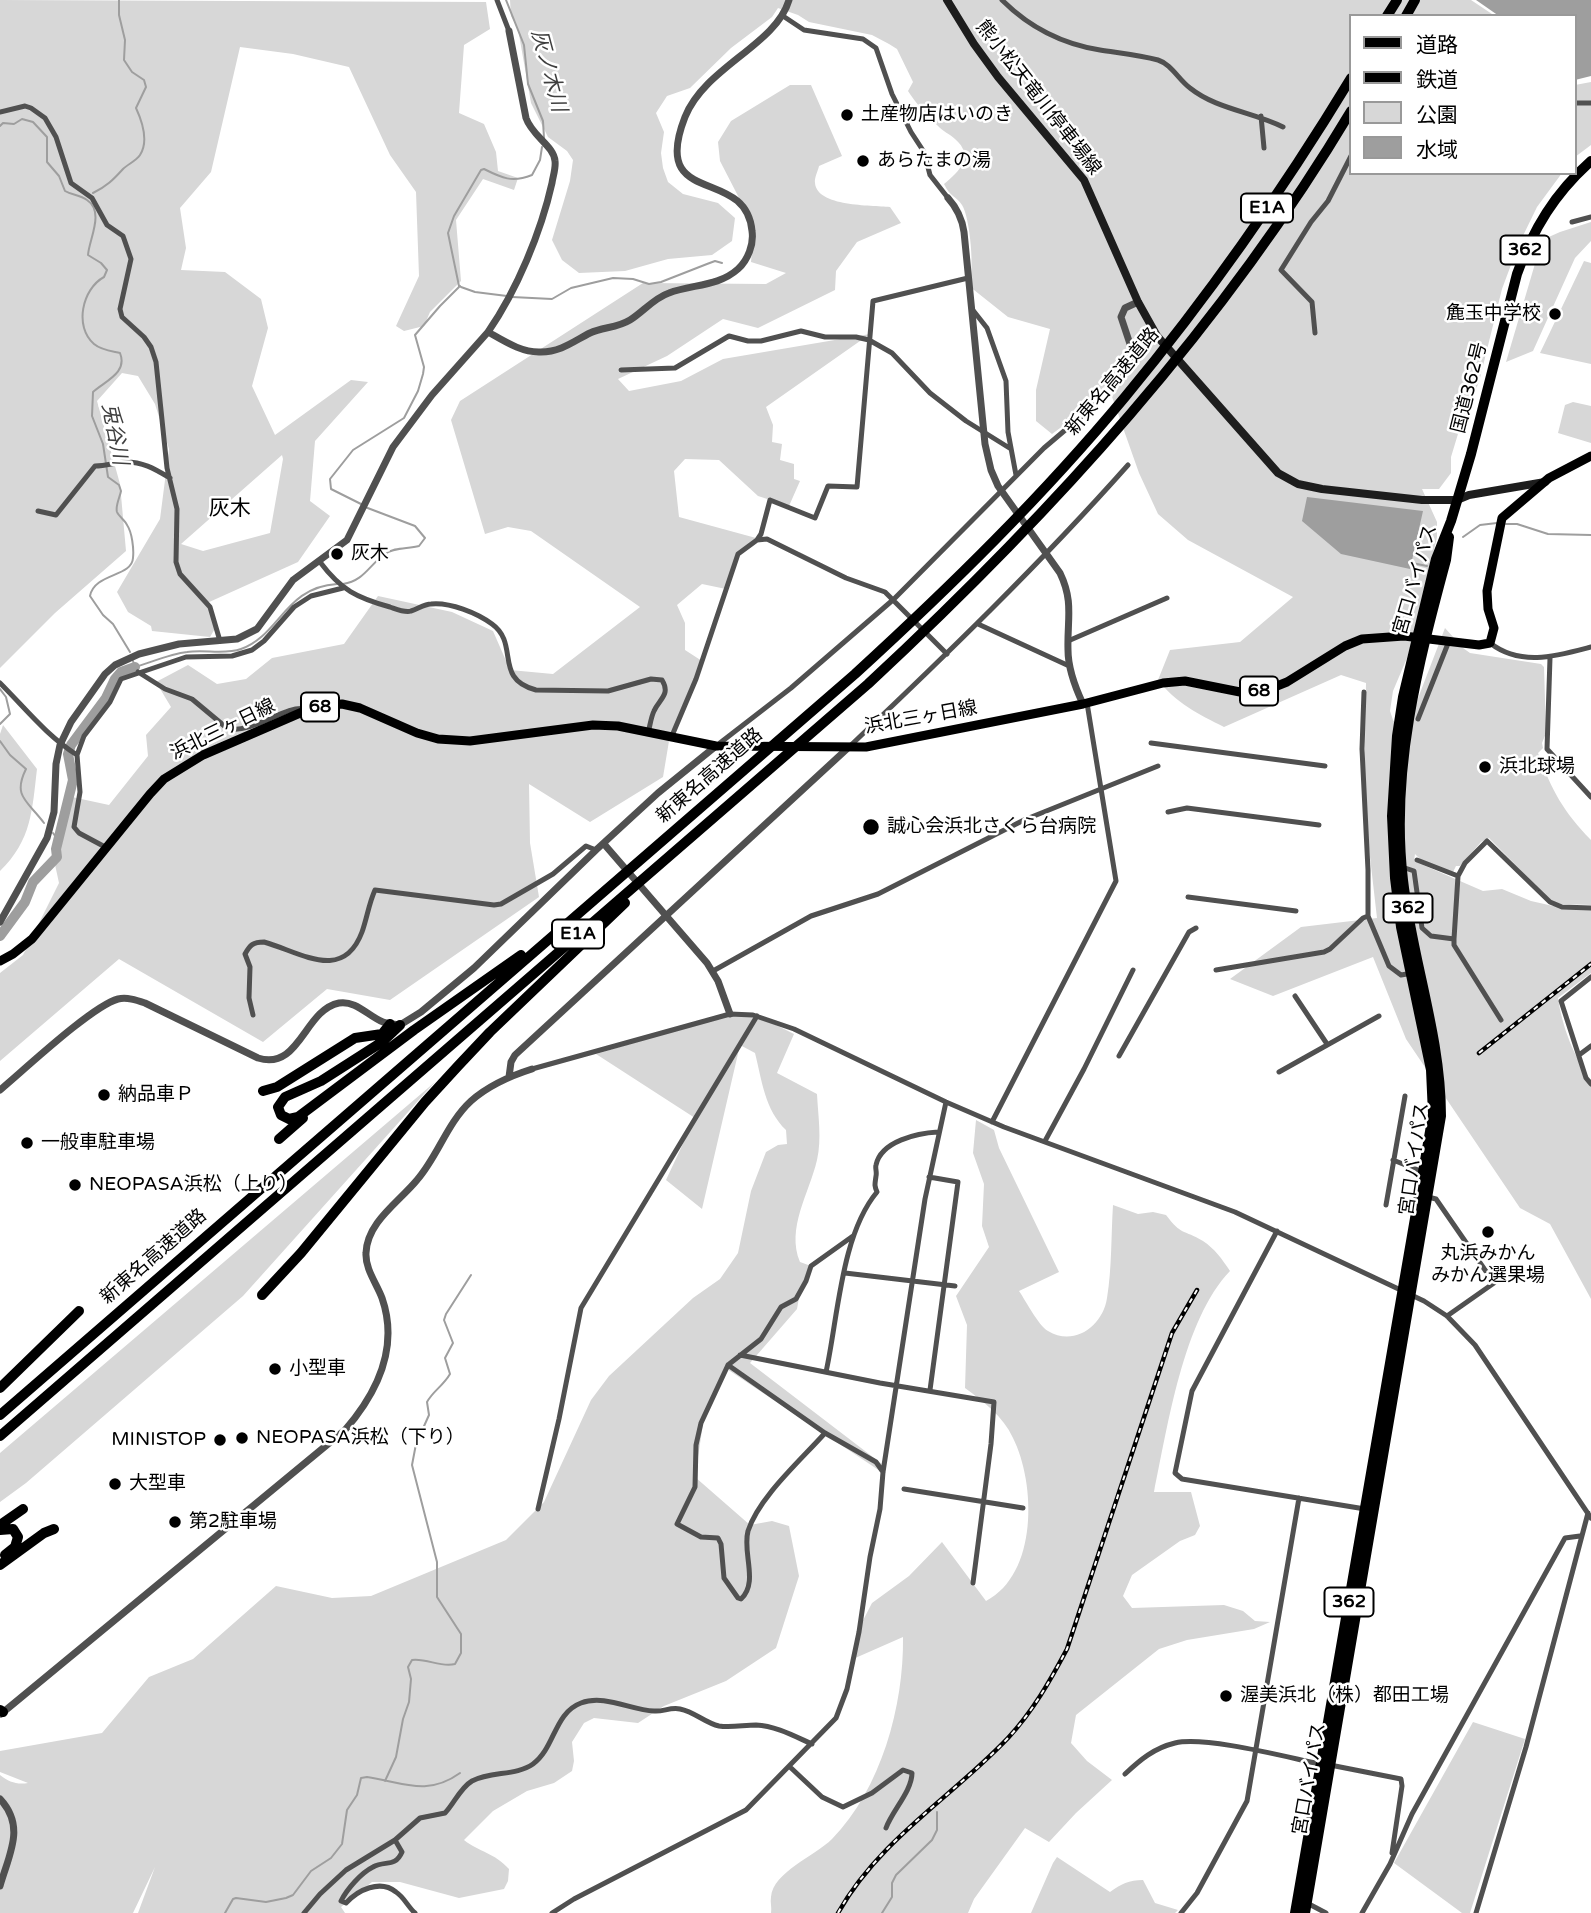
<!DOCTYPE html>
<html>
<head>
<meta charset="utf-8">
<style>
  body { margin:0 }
  #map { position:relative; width:1591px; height:1913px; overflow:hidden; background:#fff; font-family:"Varela Round","Noto Sans JP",sans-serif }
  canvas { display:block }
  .legend { position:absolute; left:1349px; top:14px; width:228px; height:161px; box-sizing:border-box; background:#fff; border:2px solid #999; margin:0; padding:9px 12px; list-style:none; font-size:21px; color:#000 }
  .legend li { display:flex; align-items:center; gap:14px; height:35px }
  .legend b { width:35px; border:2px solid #999 }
</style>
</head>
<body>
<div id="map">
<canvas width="1591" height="1913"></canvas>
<ul class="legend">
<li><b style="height:9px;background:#000"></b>道路</li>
<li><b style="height:9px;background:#000"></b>鉄道</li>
<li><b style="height:19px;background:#d7d7d7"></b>公園</li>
<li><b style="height:19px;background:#9e9e9e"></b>水域</li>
</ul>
</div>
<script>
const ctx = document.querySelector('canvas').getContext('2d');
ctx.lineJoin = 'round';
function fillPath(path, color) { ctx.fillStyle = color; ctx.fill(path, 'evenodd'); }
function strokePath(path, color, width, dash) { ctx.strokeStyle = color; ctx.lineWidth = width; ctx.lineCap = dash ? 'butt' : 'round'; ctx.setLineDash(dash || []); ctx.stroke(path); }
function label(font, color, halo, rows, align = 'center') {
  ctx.font = font + ' "Varela Round","Noto Sans JP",sans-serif'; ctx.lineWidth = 5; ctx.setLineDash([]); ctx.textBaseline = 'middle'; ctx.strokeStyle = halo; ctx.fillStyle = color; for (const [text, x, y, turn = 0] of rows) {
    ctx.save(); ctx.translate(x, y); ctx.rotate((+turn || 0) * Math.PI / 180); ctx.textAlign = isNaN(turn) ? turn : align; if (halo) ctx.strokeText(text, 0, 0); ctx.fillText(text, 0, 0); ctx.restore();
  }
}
fillPath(new Path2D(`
  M0,0L486,2L490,29L464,45L459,113L484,124L496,152L498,171L518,178L514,190L483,179L456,220L461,281L430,312L424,326L404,331L396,326L419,276L416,192L390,155L349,67L293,54L240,47L211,172L180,208L186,248L181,270L225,272L261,299L268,328L252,386L275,435L351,380L368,382L315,441L310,501L330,516L298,562L207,603L217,625L210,637L152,631L151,626L128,612L117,592L160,519L169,449L155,404L138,376L122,373L97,401L120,484L126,551L55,613L0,668ZM282,455L283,459L270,533L203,551L181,544Z
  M510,0H1471L1495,16H1351V173H1562L1537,207L1518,246L1502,289L1479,382L1461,424L1451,457V473L1439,489H1422L1437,522V537L1417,624L1407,658L1393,691L1390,711L1393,720L1399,729L1415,706L1445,628L1463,648L1470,653L1541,664L1544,667L1546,733L1542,743L1543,748L1538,753C1552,791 1563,811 1591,840V905L1561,904L1551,901L1489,838L1481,842L1460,866H1456L1453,872L1422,861L1415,854L1414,861L1483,891L1502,889L1531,901L1553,906L1591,910V973L1558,998C1562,1026 1574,1058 1591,1080V1299L1550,1224L1520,1208L1406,1039L1373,957L1273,996L1230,979L1301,927L1377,918L1364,805L1366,683L1341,675L1224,727C1198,714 1176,703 1158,680L1170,650L1240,642L1293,597L1188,540L1158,514L1139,473L1110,391L1052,434L1036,421V390L1050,329L1008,317L969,286C975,272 970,217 962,205C956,196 950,197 944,184C959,172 975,156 955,139C950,134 942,131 937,125C927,116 915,102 908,91L913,82L897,49L889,44L872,35L809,22L798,15L778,8L772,17L731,48L690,88L667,96L656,113L664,132L661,153L663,168L668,182L683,194L718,203L735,218L732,241L712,255L668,259L625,271L579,273L562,260L552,240L570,181L573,160L567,151L548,137L531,103L518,29L511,16Z
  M1591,82V145L1575,157V85Z
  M790,85H811L842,156L819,166C818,171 814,178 815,183C817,207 871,205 890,207L901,223L857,242L836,271L835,290L758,328L723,319L667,356L618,379L629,391L681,381L723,359L870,334L766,407L773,425L772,442L782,444L780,460L794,464V479L800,481L789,506L758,496L719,460L685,459L674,471L679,517L756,538L738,554L726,589L702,584L677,605L685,623V650L702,661L669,741L663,777L590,822L529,784L530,843L539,897L390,1000L327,989L263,1042L119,959L0,1061V973L23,955L59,883L54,860L72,797L109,805L148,756L146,735L171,707L156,682L188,665L217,684L246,679L272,658L344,644L378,596L452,612L493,631L510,670L553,674L640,607L531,531L508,527L485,534L451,420L460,401L643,283L766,284L786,273L751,262L754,227L720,161L718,142L731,121Z
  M1591,222V241L1575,258L1533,351L1506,362L1542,240L1560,232Z
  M1584,261L1591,263V364L1540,353Z
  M1573,402L1591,406V443L1558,433L1565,405Z
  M3,725L37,769C32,810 32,840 0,871V734Z
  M728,1015L760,1017L794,1034L777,1073L817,1094C818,1115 822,1139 817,1160C809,1194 786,1228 800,1262L811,1266L800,1292L797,1309L750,1363L882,1464L880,1471L727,1369L704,1417L695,1477L750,1525L772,1521L789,1526L799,1576L776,1648L726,1681L664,1706L638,1723L594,1718L584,1723L572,1742L574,1761L572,1771L554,1783L527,1791L493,1811L464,1840C479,1852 495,1853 509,1869L508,1881L504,1889L459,1898L400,1882H372L341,1907L345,1913H138L155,1867L133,1913H0V1775C9,1782 17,1785 28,1783L0,1772V1751L102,1733L149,1677L193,1659L276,1586L332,1598L371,1596L506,1540L544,1502L591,1400L609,1376L693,1298L720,1279L738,1253L751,1191L766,1152L778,1145L787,1144L786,1130C765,1110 762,1081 755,1053L740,1045L702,1209L666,1180L695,1118L596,1054Z
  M435,1082L243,1296L26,1483L0,1502V1453Z
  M976,1120L994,1130L999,1148L1059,1272L1019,1291C1026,1301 1038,1325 1048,1331C1074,1347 1103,1326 1107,1298C1112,1268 1111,1236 1113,1205L1138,1214L1153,1212L1166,1215C1182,1236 1183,1229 1203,1241C1215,1249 1222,1259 1230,1271C1183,1320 1168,1426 1154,1492H1191L1200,1526L1195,1535L1180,1541L1132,1575L1123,1596L1132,1608L1224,1605L1243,1611L1255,1621L1270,1622L1254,1629L1187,1640L1159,1649L1076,1715L1071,1743L1087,1761L1112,1780L1076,1813L1049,1842L1025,1828L974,1899L968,1913H771C772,1908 770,1902 771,1897C773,1872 815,1856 832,1839C881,1789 904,1706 903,1637L853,1659L857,1632L872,1603L909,1576L942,1542L986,1601C1038,1574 1036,1484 1013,1438C1003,1416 984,1402 965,1388L967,1325L956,1296L989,1247L982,1226L984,1184L973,1153Z
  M1473,1722L1525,1739L1470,1913H1462L1394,1863Z
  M1057,1857L1110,1892C1121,1884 1129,1880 1143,1880L1155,1903L1178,1910L1175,1913H1031L1053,1863Z`), '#d7d7d7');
fillPath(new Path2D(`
  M1476,0H1591V76L1575,80V16H1499Z
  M1307,497L1423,511L1410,569L1341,554L1302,521Z`), '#9e9e9e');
strokePath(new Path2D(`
  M506,0L524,45L528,84L543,121L544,138
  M0,126L3,123L14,124L22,119L33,122L47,137V162L59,176L65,191C72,195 80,195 87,200C105,212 89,239 88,255L101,263L107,270L104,277C82,289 74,327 94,344C101,350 111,351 120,353C128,373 105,381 93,392L92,416L103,444L108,477L119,485L121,491C120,497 115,506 117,512C119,517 125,520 127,525C132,532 134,549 133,558C132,577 94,573 90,596L103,615L113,624L130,652
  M93,193C107,186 113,180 123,169C128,164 136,161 140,155C149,141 142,121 136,108L146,87L144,80L132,72L124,60L125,40L119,15V0
  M459,286L448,233L454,216L481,170L484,169C502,178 512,183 532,175L540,160L542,147
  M461,287L475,292L507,296
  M512,297L552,299L571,288L613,278L633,279L649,284L661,282L707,264L715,261L722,263
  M361,504L331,489L330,479L353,450L404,418L418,391L423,374L424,367L415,335L440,306L460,286
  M1506,524H1517L1548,534L1591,535
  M1463,537L1480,525L1497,523
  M1412,563L1427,566
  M343,584C364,581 369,565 385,554C394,547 408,549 419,546L425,538L415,526L365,507
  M133,661L135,667C152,662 170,654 187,652C204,649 224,655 241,649C280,635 285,587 337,584
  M0,689L6,697L10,714L0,724
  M0,741L10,755L26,769C12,797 28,801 44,823
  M53,833L58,840
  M385,1781L396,1757L403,1719L409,1702L411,1679L408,1667L412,1660C427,1658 441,1668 455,1664L461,1653V1634L437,1597V1562L412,1465L416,1444L429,1415L427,1402C433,1391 443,1386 450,1374L445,1358L453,1343L444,1320L446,1314L471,1275
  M225,1913L233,1899L236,1898L266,1902L286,1898L293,1895L311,1871L331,1858L342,1844L347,1810L357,1795L361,1778L367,1777C402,1782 427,1797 460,1773
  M882,1913L892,1897V1883L896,1875L932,1840L937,1830V1812`), '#9e9e9e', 2);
strokePath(new Path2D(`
  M0,936L25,902L33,882L57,857L56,849L73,780L68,754L71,745L106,698L115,679L121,672L135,667`), '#9e9e9e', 10);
strokePath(new Path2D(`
  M497,0L509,31
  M1002,0C1029,27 1062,44 1100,50C1119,53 1139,55 1158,60C1171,64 1179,80 1190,88C1216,109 1253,112 1283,127
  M783,16L804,30L863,39L876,48L892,94L911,132L924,152L930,175L948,198
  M1575,103H1591
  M0,112L25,106L31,108L45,118L56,137L71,183L92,198L107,225L123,236L131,259L120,309L122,317L144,337L151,347L156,362L167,468L177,509L176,562L180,574L210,607L220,641
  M1261,116L1264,148
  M1572,222L1591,217
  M972,309L987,328L1006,381L1008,432L1016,475
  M1315,333L1312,302L1281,270L1311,222L1328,201L1351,156
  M621,370L675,368L729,336L748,341H761L801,331L825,337H856L869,340L892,353L930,393L966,421L1011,449
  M38,511L56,515L95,466C105,466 114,463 123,462C142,461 155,469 170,478
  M757,540L761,534L770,500L815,518L828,486L857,487L873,301L968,278
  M320,562C341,590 357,598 390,607C396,609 405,613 411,611C418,609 424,604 431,604C450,602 477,613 492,624C520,644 493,679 536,690L608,691L651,679L662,680C671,695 659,699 654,711C651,717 650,726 648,733
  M978,624L1067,665L1069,664
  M1068,641L1167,598
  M1490,643C1521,667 1557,656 1591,647
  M1550,658L1547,749L1591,797
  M138,672L165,689L192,699L228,729C255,733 285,705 305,709
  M0,683C26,709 46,735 77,755
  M1364,692L1362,749L1368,870V916L1389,966L1401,975L1413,973
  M1418,719L1449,641
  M671,738L696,679L738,554L757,540L767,539L846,578L885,592L947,654
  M1151,743L1325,766
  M716,746L791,688L894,599L1044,448L1103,398L1131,362L1132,350
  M849,747C945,656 1040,564 1128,465
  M1168,812L1187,808L1319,825
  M107,848L79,833L74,827L80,792L77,755L84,736L110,702L121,679L186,657L232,656L252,650L264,641L294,607L311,596L343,588
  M1417,860L1458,876
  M1402,867L1414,871L1422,928L1431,936L1454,939
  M1188,897L1296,911
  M1216,970L1324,952L1330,949L1363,918L1368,916
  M713,971L811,916L878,894L1024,820L1158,766
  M1591,977L1561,1001L1586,1078L1591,1084
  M1295,996L1327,1044
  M253,1015L249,998L250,967L245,954C250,945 253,942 264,942C300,952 343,983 362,932C367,918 369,903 375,890L494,905L501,904L553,874L586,846L596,850
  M1501,1020L1454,945V939L1458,876L1465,863L1487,841L1550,902L1562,907L1591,908
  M1579,1055L1591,1046
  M1119,1056L1189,932L1196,928
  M532,1069L730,1014L753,1015L794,1029L946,1102L1004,1127L1235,1212L1424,1301L1447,1316L1475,1345L1591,1518
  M1279,1072L1379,1016
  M992,1122L1116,881L1087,703
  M1045,1141L1084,1069L1133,970
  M1393,1160L1423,1172
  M929,1177L958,1182L930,1390
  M1428,1197L1436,1199L1494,1283L1447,1316
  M1386,1205L1405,1096
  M1277,1231L1192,1391L1175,1473L1182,1479L1365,1509
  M845,1273L955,1286
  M740,1355L880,1383L994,1402L991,1444L973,1583
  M728,1365L825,1433L876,1462L883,1472
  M826,1372C838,1318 841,1235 877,1192C874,1185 875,1184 876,1176C877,1172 875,1168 876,1165C881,1141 918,1133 938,1132
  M825,1433C801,1460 759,1497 748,1531C742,1553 759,1582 741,1599L738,1598L724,1578L721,1544L718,1538L701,1537L677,1524L695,1487L696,1445L701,1423L728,1365L761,1339L781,1307L796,1299L806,1281L811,1266L853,1236
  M904,1489L1023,1508
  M538,1509L559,1419L581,1308L757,1016
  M1330,1765L1401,1779L1402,1786L1392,1853
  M790,1767L822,1797L843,1807L872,1793L903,1770L912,1773C912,1791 892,1811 886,1828
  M1125,1774C1140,1760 1154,1748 1175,1743C1206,1736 1286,1757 1320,1764
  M395,1840L402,1852C395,1868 385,1860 373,1867C361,1873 347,1889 341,1901L346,1903C358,1890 380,1879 396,1892C404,1897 408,1907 415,1913
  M1307,1903L1326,1913
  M304,1913L320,1894L346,1870L395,1840L420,1818L445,1813C454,1804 460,1788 472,1781C491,1771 516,1776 533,1764C555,1748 554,1713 581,1703C604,1694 631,1710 654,1711C663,1712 670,1707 680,1709C695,1712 705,1723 719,1726C731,1728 744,1725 756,1725C776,1726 794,1736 812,1744
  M552,1913L574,1899L746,1810L836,1718L847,1689L859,1632L870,1557L880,1509L883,1472L925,1199L946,1102
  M1181,1913L1197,1893L1247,1801L1299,1498
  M1362,1913L1390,1864L1412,1814L1565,1538L1580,1536
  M1476,1913L1526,1747L1588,1513`), '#505050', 5);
strokePath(new Path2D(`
  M948,198C957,208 962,218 964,232L985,444L991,470L998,486L1060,573C1074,602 1067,620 1068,650C1068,669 1075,687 1083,704
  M488,332C517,290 541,232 552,183C553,176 556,168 555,161C554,146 532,136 526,118L509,31
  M1132,350L1121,317L1125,308L1138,302
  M604,844L707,963L718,981L730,1014
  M0,922L47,838L54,812L56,764L60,745L71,722L105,674L115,665L139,654L179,644L237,639L257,629L293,580L347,540L393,447L432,395L488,332C504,341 522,353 541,352C561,352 574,341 590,333C603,327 617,328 630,320C643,312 654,298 669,293C692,284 718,287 738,269C748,260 754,244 752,231C746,165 649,209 685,117C705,67 776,45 789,0
  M509,1077L511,1062L515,1055L849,747
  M0,1090C24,1070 92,1006 118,999C127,997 136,1000 145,1003L258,1058C300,1071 304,1010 339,1003C356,1000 369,1017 383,1022C389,1024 394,1024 400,1025L421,1012L474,968L596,850L658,793L716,746
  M1,1714L345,1430C377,1393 399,1347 382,1298C377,1284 365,1269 366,1253C367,1222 399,1202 417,1180C438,1156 447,1123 471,1101C489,1085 510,1076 532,1069
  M0,1799C26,1827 9,1854 0,1886`), '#505050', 7);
strokePath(new Path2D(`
  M947,0L974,44L998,77L1084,180L1138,302L1157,336L1278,473L1298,484L1322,489L1422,500H1457L1469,495L1545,482`), '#1d1d1d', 8);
strokePath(new Path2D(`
  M0,961L13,954L32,939L150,794L164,779L203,755L307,710L326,705L342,704L360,708L417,733L438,739L470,741L593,725L618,726L716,746L866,747L1083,704L1163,683L1185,681L1245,693L1267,690L1287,682L1345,646L1362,639L1404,636L1479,645L1490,643L1494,628L1488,609L1487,591L1502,518L1549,478L1591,456`), '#000', 9);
strokePath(new Path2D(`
  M1295,1913L1433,1114L1431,1070L1401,927L1395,878L1392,816L1397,736L1403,697L1436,559L1451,521L1471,454L1517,274C1533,229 1555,193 1591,161
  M1305,1913L1441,1116C1441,1036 1412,959 1403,880C1390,771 1418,664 1446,560L1449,537`), '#000', 10);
strokePath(new Path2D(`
  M1387,16L1397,0
  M1406,16L1415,0
  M400,1025L382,1042L321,1081L285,1097L278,1107L281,1115L289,1119L298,1117L414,1030L521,955
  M263,1091L277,1087L355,1038L382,1034L390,1024
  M279,1139L303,1118
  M262,1295L301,1253L425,1102L458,1066L490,1032L625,903
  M0,1388L79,1311
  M0,1415L855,674C950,587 1042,497 1125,397C1208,297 1283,190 1351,78
  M0,1436L868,684C1051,514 1222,327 1351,111
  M0,1525L23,1509
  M0,1530L13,1529L18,1537L15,1547L5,1555
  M0,1565L44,1533L54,1529
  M0,1710L3,1712`), '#000', 10);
const rail = new Path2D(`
  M1479,1053L1591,964
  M838,1913C879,1840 952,1797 1008,1738C1033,1711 1050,1681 1067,1649L1172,1333L1197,1290`);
strokePath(rail, '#000', 4.5);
strokePath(rail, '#fff', 2, [5]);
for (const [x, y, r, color] of [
  [847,115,7,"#000"],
  [863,161,7,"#000"],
  [1555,314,7,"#000"],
  [337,554,7,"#000"],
  [1485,767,7,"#000"],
  [871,827,9,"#000"],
  [104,1095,7,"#000"],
  [27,1143,7,"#000"],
  [75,1185,7,"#000"],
  [1488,1232,7,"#000"],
  [275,1369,7,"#000"],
  [242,1438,7,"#000"],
  [220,1440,7,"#000"],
  [115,1484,7,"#000"],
  [175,1522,7,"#000"],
  [1226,1696,7,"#000"]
]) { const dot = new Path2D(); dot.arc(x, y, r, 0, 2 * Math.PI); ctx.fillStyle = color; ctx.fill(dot); strokePath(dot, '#fff', 2.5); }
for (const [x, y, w] of [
  [1267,208,52],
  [1525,250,49],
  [1259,691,38],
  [320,707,38],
  [1408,908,49],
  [578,934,52],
  [1349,1602,49]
]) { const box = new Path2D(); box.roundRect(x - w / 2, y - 14.5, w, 29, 5); ctx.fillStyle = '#fff'; ctx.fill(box); strokePath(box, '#000', 2); }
label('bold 18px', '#000', null, [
  ["E1A",1267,208],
  ["362",1525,250],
  ["68",1259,691],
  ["68",320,707],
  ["362",1408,908],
  ["E1A",578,934],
  ["362",1349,1602]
]);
label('19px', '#000', '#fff', [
  ["熊小松天竜川停車場線",1038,98,52],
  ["新東名高速道路",1113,382,-50],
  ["国道362号",1470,388,-76],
  ["宮口バイパス",1416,580,-74],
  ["浜北三ヶ日線",921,718,-10],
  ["浜北三ヶ日線",223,730,-26],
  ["新東名高速道路",710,776,-41],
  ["宮口バイパス",1415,1159,-82],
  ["新東名高速道路",154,1257,-41],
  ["宮口バイパス",1310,1779,-80]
]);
label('19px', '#000', '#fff', [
  ["土産物店はいのき",861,115],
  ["あらたまの湯",877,161],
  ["麁玉中学校",1541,314,"right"],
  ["灰木",351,554],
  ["浜北球場",1499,767],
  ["誠心会浜北さくら台病院",887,827],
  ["納品車Ｐ",118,1095],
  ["一般車駐車場",41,1143],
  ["NEOPASA浜松（上り）",89,1185],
  ["丸浜みかん",1488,1254,"center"],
  ["みかん選果場",1488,1276,"center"],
  ["小型車",289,1369],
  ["NEOPASA浜松（下り）",256,1438],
  ["MINISTOP",206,1440,"right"],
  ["大型車",129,1484],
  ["第2駐車場",189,1522],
  ["渥美浜北（株）都田工場",1240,1696]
], 'left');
label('italic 21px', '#3f3f3f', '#fff', [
  ["灰ノ木川",548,71,75],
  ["兎谷川",114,434,79]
]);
label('21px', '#000', '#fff', [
  ["灰木",230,509]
]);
</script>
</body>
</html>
